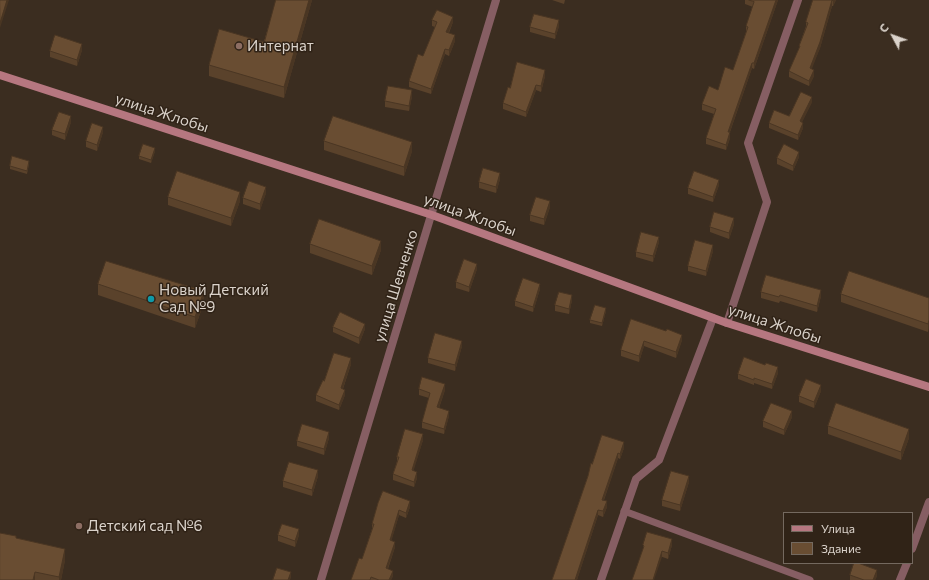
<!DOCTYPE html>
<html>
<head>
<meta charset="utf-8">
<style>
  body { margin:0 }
  #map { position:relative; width:929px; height:580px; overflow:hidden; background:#3b2d20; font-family:Commissioner,sans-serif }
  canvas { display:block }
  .legend { position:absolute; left:783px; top:512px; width:130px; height:52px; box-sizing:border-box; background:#302317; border:1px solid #74695f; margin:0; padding:5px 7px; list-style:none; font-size:12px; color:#dad2ca }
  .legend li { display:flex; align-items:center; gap:8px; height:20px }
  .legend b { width:20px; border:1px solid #74695f }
  .north { position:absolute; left:873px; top:16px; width:40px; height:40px; -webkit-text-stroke:3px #302317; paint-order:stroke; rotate:311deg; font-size:11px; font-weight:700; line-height:16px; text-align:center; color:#dad2ca }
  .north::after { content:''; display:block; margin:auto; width:14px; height:18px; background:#dad2ca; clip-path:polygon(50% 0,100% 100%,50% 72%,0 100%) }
</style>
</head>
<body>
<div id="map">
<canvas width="929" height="580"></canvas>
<ul class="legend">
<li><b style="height:5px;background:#b67780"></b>Улица</li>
<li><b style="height:11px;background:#694d32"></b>Здание</li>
</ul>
<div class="north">С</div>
</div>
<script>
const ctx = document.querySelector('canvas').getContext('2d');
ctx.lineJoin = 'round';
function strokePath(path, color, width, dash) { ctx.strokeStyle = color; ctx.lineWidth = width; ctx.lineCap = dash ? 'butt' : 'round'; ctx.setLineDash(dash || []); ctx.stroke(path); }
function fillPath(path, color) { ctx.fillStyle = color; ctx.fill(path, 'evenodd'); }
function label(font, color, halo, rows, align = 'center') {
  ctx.font = font + ' Commissioner,sans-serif'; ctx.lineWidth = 3; ctx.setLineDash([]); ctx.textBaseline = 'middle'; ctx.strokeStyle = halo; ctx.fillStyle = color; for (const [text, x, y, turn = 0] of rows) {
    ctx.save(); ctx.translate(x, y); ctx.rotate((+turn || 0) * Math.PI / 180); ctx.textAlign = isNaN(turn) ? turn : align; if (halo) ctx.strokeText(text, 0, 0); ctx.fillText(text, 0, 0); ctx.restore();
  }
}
strokePath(new Path2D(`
  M624,511L810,580`), '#865e63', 7);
strokePath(new Path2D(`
  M727,323L767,202L748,143L798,0
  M912,549L929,502
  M321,580L496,0
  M601,580L636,479L659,460L713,318
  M900,580L907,563`), '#865e63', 8);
strokePath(new Path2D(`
  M0,75L432,215L727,323L929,387`), '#b67780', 8);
fillPath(new Path2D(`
  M276,0H312L284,98L209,76V65L264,42Z
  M552,0H565L564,4Z
  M745,0H778L754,69L752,68L730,132V138L726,150L706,144V138L714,114L702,110V104L718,90L733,70L746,32V26L753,7L745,4Z
  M813,0H836L833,6H832L820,48L811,69L814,76L809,86L789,77V71L799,49V46L806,26V22Z
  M432,20L453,22L449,33L455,41L449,56L445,54L431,94L409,87V81L423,56L435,27L432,26Z
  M559,26L555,39L530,32V27Z
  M82,50L77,66L50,57V51Z
  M545,76L541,92L536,90L526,117L503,109V103L510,88Z
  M412,96L409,111L385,107V101Z
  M812,102L802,122L803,128L798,140L769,128V123L789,116Z
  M71,122L65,140L52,135V130Z
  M103,132L97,151L86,147V141Z
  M324,141L412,151L404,176L324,150Z
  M155,151L151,163L139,159V156Z
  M799,157L793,171L777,164V158Z
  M29,164L27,174L10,169V166Z
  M500,179L496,193L479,188V182Z
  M719,185L713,202L688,194V188Z
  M266,193L260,210L243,204V198Z
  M168,197L240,201L231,226L168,205Z
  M550,207L544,225L530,221V215Z
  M734,224L729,239L710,232V227Z
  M659,242L653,262L636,257V252Z
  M310,244L381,250L372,275L310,253Z
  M713,251L706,276L688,271V266Z
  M477,269L469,292L456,288V282Z
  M98,284L204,302L195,328L98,295Z
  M540,289L533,312L515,306V301Z
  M761,292L821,296L817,312L780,301L779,303L761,298Z
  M841,294L929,298L928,332L841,302Z
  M572,300L569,314L555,311V305Z
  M606,311L602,326L590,323V320Z
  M631,319L682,340L676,358L644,346L639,362L621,356V350Z
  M333,327L365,329L359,344L333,332Z
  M462,346L455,371L428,363V358Z
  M351,364L343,389L345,395L339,410L316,401V395L324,381Z
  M765,365L778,373L772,389L754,383V385L738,379V374Z
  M419,389L445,390L439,408L449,416L444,434L422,428V422L429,398L419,395Z
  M821,391L814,408L799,402V396Z
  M792,417L784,435L763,427V421Z
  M828,426L909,438L901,460L828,434Z
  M329,438L324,455L297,446V441Z
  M423,440L413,471L417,478L414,487L393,480V474L397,461V457Z
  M624,448L620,459L618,458L604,500L607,507L603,517L598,515L577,580H552L592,464Z
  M318,476L312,496L283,487V481Z
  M689,482L680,511L662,506V500Z
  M378,503L410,507L406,518L399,515L391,541L395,547L388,569L393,576L391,580H351L362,559L372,529V524Z
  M278,535H299L295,547L278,541Z
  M16,538L65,560L61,580H0Z
  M643,545H672L668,559L643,550Z
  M850,575L877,576L875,580H850Z`), '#5a422b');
fillPath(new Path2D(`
  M7,0H9L0,28V23Z
  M309,0H312L284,98V87Z
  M776,0H778L754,69V63Z
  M832,0V6L820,48L810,74V68Z
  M834,0H836L833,6V1Z
  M453,17V22L446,38V32Z
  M559,20V26L555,39V34Z
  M455,35V41L449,56V50Z
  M82,44V50L77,66V60Z
  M445,49V54L431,94V89Z
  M752,63V68L728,137V132Z
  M545,70V76L541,92V86Z
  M814,70V76L809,86V81Z
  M536,85V90L526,117V112Z
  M412,90V96L409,111V106Z
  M812,97V102L800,126V121Z
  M71,116V122L65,140V134Z
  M803,123V128L798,140V135Z
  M103,127V132L97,151V145Z
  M730,132V138L726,150V145Z
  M412,142V151L404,176V167Z
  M155,148V151L151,163V160Z
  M799,152V157L793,171V166Z
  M500,173V179L496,193V187Z
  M719,180V185L713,202V197Z
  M266,187V193L260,210V204Z
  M240,192V201L231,226V218Z
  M550,201V207L544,225V219Z
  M734,218V224L729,239V233Z
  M659,237V242L653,262V256Z
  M381,241V250L372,275V266Z
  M713,245V251L706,276V271Z
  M477,264V269L469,292V287Z
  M540,284V289L533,312V307Z
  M821,290V296L817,312V306Z
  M204,291V302L195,328V317Z
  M572,295V300L569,314V309Z
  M606,308V311L602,326V323Z
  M929,320V329L928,332V324Z
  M365,324V329L359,344V338Z
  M682,335V340L676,358V352Z
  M462,341V346L455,371V365Z
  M644,341V346L639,362V356Z
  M351,358V364L341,394V388Z
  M778,367V373L772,389V384Z
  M445,384V390L437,413V407Z
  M821,385V391L814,408V402Z
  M345,390V395L339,410V405Z
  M449,411V416L444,434V429Z
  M792,411V417L784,435V430Z
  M909,429V438L901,460V452Z
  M329,432V438L324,455V449Z
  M423,434V440L412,476V470Z
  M624,442V448L620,459V454Z
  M618,453V458L602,505V500Z
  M318,470V476L312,496V490Z
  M417,472V478L414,487V482Z
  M689,476V482L680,511V505Z
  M410,501V507L406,518V513Z
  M607,501V507L603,517V511Z
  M399,510V515L390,546V540Z
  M598,510V515L577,580H575Z
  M299,529V535L295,547V541Z
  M672,539V545L668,559V553Z
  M395,542V547L386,573V568Z
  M65,549V560L61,580H59V577Z
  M662,551V557L654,580H653Z
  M877,570V576L875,580H873Z
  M393,571V576L391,580H389Z
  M35,572V580H33Z
  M291,572V578L290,580H288Z`), '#4a3623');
const building = new Path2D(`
  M0,0H7L0,23Z
  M276,0H309L284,87L209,65L219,29L264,42Z
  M749,0H776L754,63H752L728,132H730L726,145L706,138L716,109L702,104L709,86L718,90L725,67L733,70L748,27L746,26L754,2Z
  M813,0H834L833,1L832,0L820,42L810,68L814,70L809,81L789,71L800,46H799L808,23L806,22Z
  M437,10L453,17L446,32L455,35L449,50L445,49L431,89L409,81L418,54L423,56L437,22L432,20Z
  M534,14L559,20L555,34L530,27Z
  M55,35L82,44L77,60L50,51Z
  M517,62L545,70L541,86L536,85L526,112L503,103L508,87L510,88Z
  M388,86L412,90L409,106L385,101Z
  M801,92L812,97L800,121L803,123L798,135L769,123L774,110L789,116Z
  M59,112L71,116L65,134L52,130Z
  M333,116L412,142L404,167L324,141Z
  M92,123L103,127L97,145L86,141Z
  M143,144L155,148L151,160L139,156Z
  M784,144L799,152L793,166L777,158Z
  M12,156L29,161L27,171L10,166Z
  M483,168L500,173L496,187L479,182Z
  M177,171L240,192L231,218L168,197Z
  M694,171L719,180L713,197L688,188Z
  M249,181L266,187L260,204L243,198Z
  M536,197L550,201L544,219L530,215Z
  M714,212L734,218L729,233L710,227Z
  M319,219L381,241L372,266L310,244Z
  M641,232L659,237L653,256L636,252Z
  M695,240L713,245L706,271L688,266Z
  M464,259L477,264L469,287L456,282Z
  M106,261L204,291L195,317L98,284Z
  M849,271L929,298V320L928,324L841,294Z
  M766,275L821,290L817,306L780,295L779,297L761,292Z
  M523,278L540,284L533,307L515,301Z
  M559,292L572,295L569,309L555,305Z
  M595,305L606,308L602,323L590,320Z
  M340,312L365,324L359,338L333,327Z
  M631,319L666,331L667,329L682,335L676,352L644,341L639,356L621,350Z
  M435,333L462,341L455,365L428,358Z
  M334,353L351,358L341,388L345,390L339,405L316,395L323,380L324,381Z
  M744,357L765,365L766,363L778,367L772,384L754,378V380L738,374Z
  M422,377L445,384L437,407L449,411L444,429L422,422L430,393L419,389Z
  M806,379L821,385L814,402L799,396Z
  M771,403L792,411L784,430L763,421Z
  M836,403L909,429L901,452L828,426Z
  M302,424L329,432L324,449L297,441Z
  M405,429L423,434L412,470L417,472L414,482L393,474L399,457H397Z
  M602,435L624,442L620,454L618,453L602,500L607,501L603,511L598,510L575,580H552L588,476L591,463L592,464Z
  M289,462L318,470L312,490L283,481Z
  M671,471L689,476L680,505L662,500Z
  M383,491L410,501L406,513L399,510L390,540L395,542L386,568L393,571L389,580H379L371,577L370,580H351L359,558L362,559L374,524H372L378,503Z
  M282,524L299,529L295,541L278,535Z
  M647,532L672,539L668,553L662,551L653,580H632L644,546L643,545Z
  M0,533L16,536V538L65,549L59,577L35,572L33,580H0Z
  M854,563H858L877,570L873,580H864L850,575Z
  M277,568L291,572L288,580H273Z`);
fillPath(building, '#694d32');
strokePath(building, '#4a3623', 1);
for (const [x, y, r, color] of [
  [239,46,4,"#8d6e63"],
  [151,299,4,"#0f9aa8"],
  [79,526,4,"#8d6e63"]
]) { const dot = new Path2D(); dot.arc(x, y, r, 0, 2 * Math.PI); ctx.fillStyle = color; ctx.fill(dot); strokePath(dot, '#302317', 1.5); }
label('15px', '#dad2ca', '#302317', [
  ["Интернат",247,46],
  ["Новый Детский",159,290],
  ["Сад №9",159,307],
  ["Детский сад №6",87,526]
], 'left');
label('15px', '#dad2ca', '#302317', [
  ["улица Жлобы",162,113,18],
  ["улица Жлобы",470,215,20],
  ["улица Шевченко",396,286,-73],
  ["улица Жлобы",775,324,18]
]);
</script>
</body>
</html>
